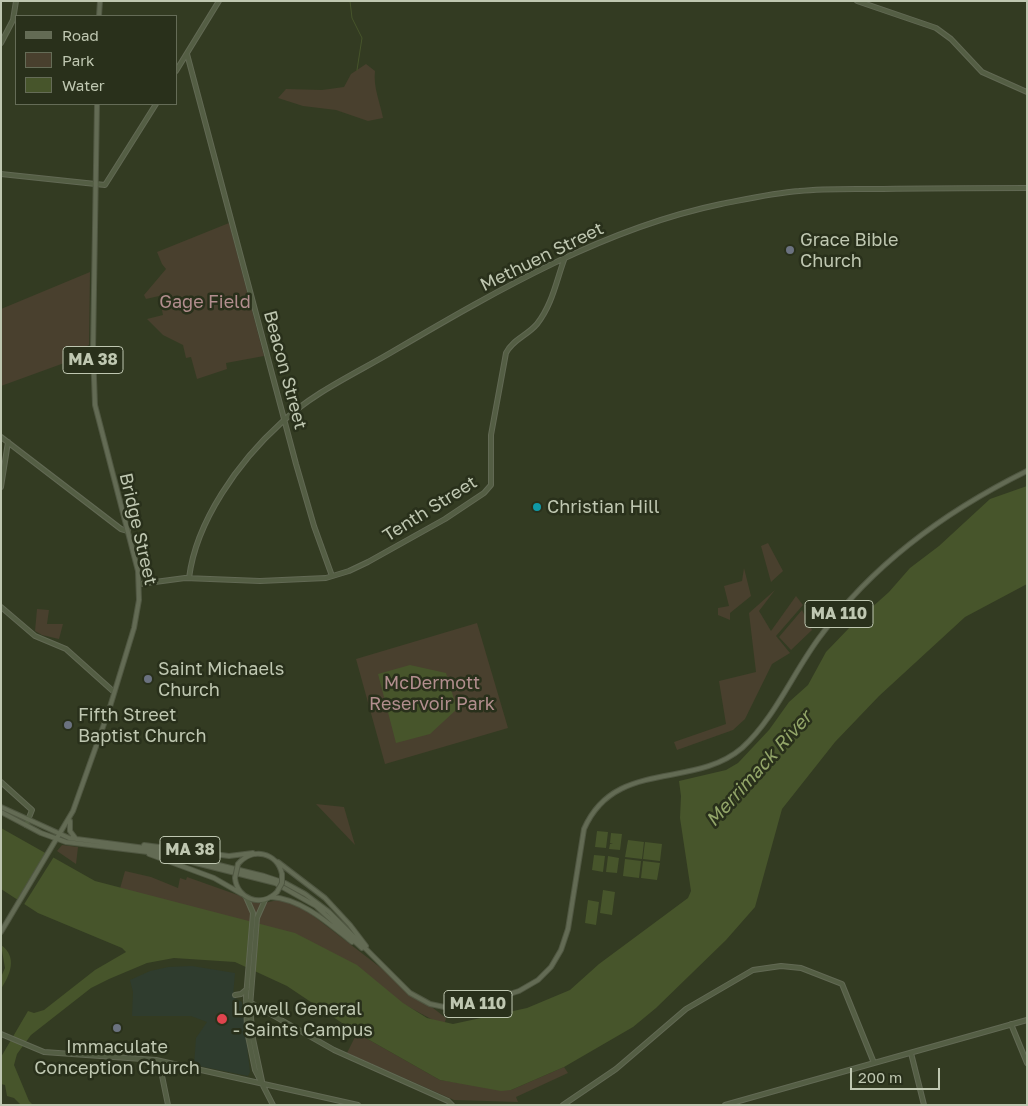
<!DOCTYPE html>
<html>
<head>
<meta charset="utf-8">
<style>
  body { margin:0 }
  #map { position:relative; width:1028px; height:1106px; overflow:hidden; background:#333b22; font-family:"Golos Text",sans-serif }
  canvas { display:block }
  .frame { position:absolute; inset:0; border:2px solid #bfc7b1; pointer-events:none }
  .legend { position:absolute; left:15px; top:15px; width:162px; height:90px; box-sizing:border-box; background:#29301b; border:1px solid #656c57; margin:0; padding:6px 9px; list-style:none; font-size:15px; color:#bfc7b1 }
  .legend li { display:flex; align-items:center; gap:10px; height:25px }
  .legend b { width:25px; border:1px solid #656c57 }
  .scale { position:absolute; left:850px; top:1068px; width:90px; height:22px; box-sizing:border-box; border:2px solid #bfc7b1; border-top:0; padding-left:6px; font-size:15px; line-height:18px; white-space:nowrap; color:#bfc7b1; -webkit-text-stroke:4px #29301b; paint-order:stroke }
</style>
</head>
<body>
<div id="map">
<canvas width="1028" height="1106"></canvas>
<div class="frame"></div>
<ul class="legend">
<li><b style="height:6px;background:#636b54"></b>Road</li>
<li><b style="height:14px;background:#49402e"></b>Park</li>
<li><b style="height:14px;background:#47552b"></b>Water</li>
</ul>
<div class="scale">200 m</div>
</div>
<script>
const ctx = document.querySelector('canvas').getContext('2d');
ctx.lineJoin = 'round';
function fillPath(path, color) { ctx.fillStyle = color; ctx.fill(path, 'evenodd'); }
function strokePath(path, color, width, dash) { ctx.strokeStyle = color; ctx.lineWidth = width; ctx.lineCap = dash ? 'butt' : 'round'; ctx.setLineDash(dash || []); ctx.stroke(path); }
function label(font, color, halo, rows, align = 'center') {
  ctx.font = font + ' "Golos Text",sans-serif'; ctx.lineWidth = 5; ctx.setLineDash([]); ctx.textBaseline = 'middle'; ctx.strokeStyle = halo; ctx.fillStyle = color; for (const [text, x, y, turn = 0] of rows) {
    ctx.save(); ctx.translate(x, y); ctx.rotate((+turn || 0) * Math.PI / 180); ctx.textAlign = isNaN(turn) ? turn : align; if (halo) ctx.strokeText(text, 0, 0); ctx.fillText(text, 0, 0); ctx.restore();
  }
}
fillPath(new Path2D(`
  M192,966L235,973L233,997L242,1002L250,1072L248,1076L194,1065L196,1038L207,1022L191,1016H132L133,992L130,980L150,971L168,967Z`), '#2f3c2e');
fillPath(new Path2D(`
  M366,64L375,71C373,87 380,102 383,118L368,121L336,110L303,106L278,98L286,89L322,90L344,87L351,74Z
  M229,223L264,356L226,363L227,369L197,379L191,357L186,358L183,345L163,335L147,319L163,315L159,296L146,299L144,295L166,269L162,264L157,252Z
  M90,272L89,345L75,351L78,358L1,386V309Z
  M768,543L783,571L771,582L761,546Z
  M744,568L751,596L730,613V620L718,615V608L729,606L724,586L742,581Z
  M775,590L759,611L771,631L796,596L803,605L776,636L790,653L772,664L745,719L733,730L677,750L674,742L726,724L719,681L756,672L749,613Z
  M37,609L49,610L47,624H63L59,639L42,635L35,631Z
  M802,610L812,630L791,650L779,637Z
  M477,623L508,728L385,764L356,659Z
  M316,804L344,807L355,845Z
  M62,845L78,847L76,864L57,851Z
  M125,871L151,877L178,888L180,878L186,880L187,877L263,904C276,899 285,899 298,904L446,1018L444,1026L407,1006L119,892Z
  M357,1033L440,1080L511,1090L564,1067L568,1073L516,1097L518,1102L454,1100L347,1053Z`), '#49402e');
fillPath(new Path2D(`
  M1027,486V584L965,617L879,696L835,742L782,809L755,907L726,940L656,1008L633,1027L564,1067L511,1090L501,1091L440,1080L357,1033L287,986L235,962L174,958L147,963L109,979L91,988L31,1035L17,1054L14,1065L29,1101L33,1105H21L14,1098L7,1096L5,1085L1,1084V1057L28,1011L34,1013L44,1010L95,970L126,952L122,948L38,913L1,889V828L95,881L295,933L357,965L403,1003L427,1018L453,1024L527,1008L570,990L599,964L688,898L691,891L680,818L681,796L679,781L726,770L738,763L769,730L789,702L808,685L826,652L851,626L889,592L910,568L939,546L990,499Z
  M410,665L446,673L457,709L430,734L396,743L378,674Z
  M597,831L608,832L606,848L595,847Z
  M611,833L622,834L620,850L609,849L610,844H613L610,843Z
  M628,840L644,842L642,859L625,857Z
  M645,842L662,844L660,861L643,859Z
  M594,855L605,856L603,872L592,870Z
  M608,856L619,858L617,873L606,872Z
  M625,859L641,861L639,878L623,876Z
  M643,861L660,863L657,880L641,878Z
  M603,890L615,892L612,915L600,913Z
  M588,900L599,902L596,925L585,923Z
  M1,945C18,957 10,975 1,989V977L5,968Z`), '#47552b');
fillPath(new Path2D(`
  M47,851L55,855L23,906L16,902Z`), '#333b22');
strokePath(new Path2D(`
  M350,1L352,18L362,38L357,70`), '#47552b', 1);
const secondary = new Path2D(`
  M857,1L936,28L951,39L982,72L1027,92
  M1,43L13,20L16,1
  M187,54L296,464L314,526L332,576
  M176,71L219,1
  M1,174L105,185L156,104
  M1,437L121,529L128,531
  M1,487L8,442
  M189,578C196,521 239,461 281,423C315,391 357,373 397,349C498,290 605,228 721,204C747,199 773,193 799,191C827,188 855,189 883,189C931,188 979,188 1027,188
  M140,584L185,578L260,581L326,578L349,571L368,562L445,519L484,493L491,485V435L506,353C512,340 528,335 537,324C552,305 556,282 564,260
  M1,607L35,636L66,649L114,692
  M1,782L32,810L26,825
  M246,897L253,913L246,997L247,1031L255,1070L273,1105
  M235,995L241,994L247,989
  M246,1000L334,1050L448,1101L452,1105
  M1011,1024L1027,1063
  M1,1034L44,1052L156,1060L358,1105
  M911,1053L924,1105
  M159,1061L168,1105
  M262,1081L253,1039L250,1007L257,918L265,900
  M563,1105L616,1069L686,1009L753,970L781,966L801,968L842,984L874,1063
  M725,1105L1027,1020`);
const primary = new Path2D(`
  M99,16L100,1
  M1,807L69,838L153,849L264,876L285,883L305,894L329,912L410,993L430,1004L449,1008L472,1006L519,991L538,980L551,967L561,950L568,929L584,829C615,758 693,790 742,748C776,717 794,670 822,634C875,562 948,510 1027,471
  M1,812L41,833L66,842L156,853L275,883L316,906L362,948
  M70,821V831L76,839
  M144,845L229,856L253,853
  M149,854L214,878L242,894
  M278,862L325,898L350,925L366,946
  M238,864C252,847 277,852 282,874
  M235,878C237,899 261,908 277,892
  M271,897C302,899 328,923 352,942
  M1,932L73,811L109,710L134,628L139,600L138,571L95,405L93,351L97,104`);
strokePath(secondary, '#626954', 6);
strokePath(primary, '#505742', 6);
strokePath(secondary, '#545e44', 4);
strokePath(primary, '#636b54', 4);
strokePath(new Path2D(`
  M1,961V969`), '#697258', 1);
const primaryBridge = new Path2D(`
  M235,878L238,864
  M277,892L282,883V874`);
strokePath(primaryBridge, '#505742', 6, []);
strokePath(primaryBridge, '#636b54', 4);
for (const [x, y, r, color] of [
  [790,250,5,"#6b7280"],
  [537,507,5,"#0f9aa8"],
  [148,679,5,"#6b7280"],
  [68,725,5,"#6b7280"],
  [222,1019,6,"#e0444e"],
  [117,1028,5,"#6b7280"]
]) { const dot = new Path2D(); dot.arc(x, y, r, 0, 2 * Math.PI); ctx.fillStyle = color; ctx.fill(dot); strokePath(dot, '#29301b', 2); }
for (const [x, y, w] of [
  [93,360,60],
  [839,614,68],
  [190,850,60],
  [478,1004,68]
]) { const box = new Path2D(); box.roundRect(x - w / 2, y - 13.5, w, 27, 4); ctx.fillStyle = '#29301b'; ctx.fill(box); strokePath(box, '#bfc7b1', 1); }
label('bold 16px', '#bfc7b1', null, [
  ["MA 38",93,360],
  ["MA 110",839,614],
  ["MA 38",190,850],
  ["MA 110",478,1004]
]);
label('18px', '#bfc7b1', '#29301b', [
  ["Grace Bible",800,240],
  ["Church",800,261],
  ["Christian Hill",547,507],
  ["Saint Michaels",158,669],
  ["Church",158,690],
  ["Fifth Street",78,715],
  ["Baptist Church",78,736],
  ["Lowell General",233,1009],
  ["- Saints Campus",233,1030],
  ["Immaculate",117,1047,"center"],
  ["Conception Church",117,1068,"center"]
], 'left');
label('18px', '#bfc7b1', '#29301b', [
  ["Methuen Street",542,257,-26],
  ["Beacon Street",285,370,75],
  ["Tenth Street",430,509,-32],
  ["Bridge Street",138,529,77]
]);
label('18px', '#b28e8e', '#29301b', [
  ["Gage Field",205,302],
  ["McDermott",432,683],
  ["Reservoir Park",432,704]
]);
label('italic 19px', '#93a669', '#29301b', [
  ["Merrimack River",759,769,-48]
]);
</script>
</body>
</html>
